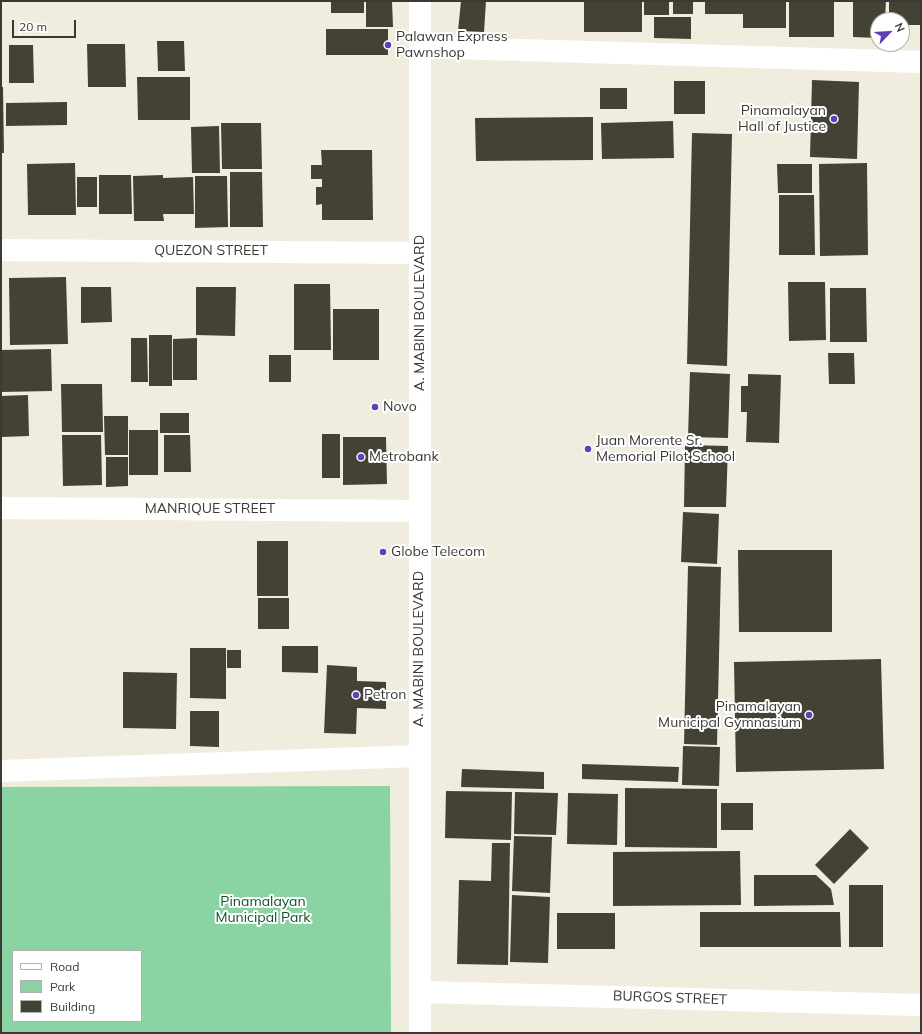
<!DOCTYPE html>
<html>
<head>
<meta charset="utf-8">
<style>
  body { margin:0 }
  #map { position:relative; width:922px; height:1034px; overflow:hidden; background:#f1edde; font-family:Mulish,sans-serif }
  canvas { display:block }
  .frame { position:absolute; inset:0; border:2px solid #3a3933; pointer-events:none }
  .legend { position:absolute; left:12px; top:950px; width:130px; height:72px; box-sizing:border-box; background:#fff; border:1px solid #b0b0ad; margin:0; padding:5px 7px; list-style:none; font-size:12px; color:#3a3933 }
  .legend li { display:flex; align-items:center; gap:8px; height:20px }
  .legend b { width:20px; border:1px solid #b0b0ad }
  .north { position:absolute; left:870px; top:12px; width:40px; height:40px; box-sizing:border-box; background:#fff; border:1px solid #b0b0ad; border-radius:50%; rotate:65deg; font-size:11px; font-weight:700; line-height:16px; text-align:center; color:#3a3933 }
  .north::after { content:''; display:block; margin:auto; width:14px; height:18px; background:#5e41b9; clip-path:polygon(50% 0,100% 100%,50% 72%,0 100%) }
  .scale { position:absolute; left:12px; top:20px; width:64px; height:18px; box-sizing:border-box; border:2px solid #3a3933; border-top:0; padding-left:5px; font-size:12px; line-height:14px; white-space:nowrap; color:#3a3933; -webkit-text-stroke:3px #fff; paint-order:stroke }
</style>
</head>
<body>
<div id="map">
<canvas width="922" height="1034"></canvas>
<div class="frame"></div>
<ul class="legend">
<li><b style="height:5px;background:#fff"></b>Road</li>
<li><b style="height:11px;background:#8ad4a3"></b>Park</li>
<li><b style="height:11px;background:#444135"></b>Building</li>
</ul>
<div class="north">N</div>
<div class="scale">20 m</div>
</div>
<script>
const ctx = document.querySelector('canvas').getContext('2d');
ctx.lineJoin = 'round';
function fillPath(path, color) { ctx.fillStyle = color; ctx.fill(path, 'evenodd'); }
function strokePath(path, color, width, dash) { ctx.strokeStyle = color; ctx.lineWidth = width; ctx.lineCap = dash ? 'butt' : 'round'; ctx.setLineDash(dash || []); ctx.stroke(path); }
function label(font, color, halo, rows, align = 'center') {
  ctx.font = font + ' Mulish,sans-serif'; ctx.lineWidth = 4; ctx.setLineDash([]); ctx.textBaseline = 'middle'; ctx.strokeStyle = halo; ctx.fillStyle = color; for (const [text, x, y, turn = 0] of rows) {
    ctx.save(); ctx.translate(x, y); ctx.rotate((+turn || 0) * Math.PI / 180); ctx.textAlign = isNaN(turn) ? turn : align; if (halo) ctx.strokeText(text, 0, 0); ctx.fillText(text, 0, 0); ctx.restore();
  }
}
fillPath(new Path2D(`
  M390,786L391,1033H1V787ZM13,951H141V1021H13Z`), '#8ad4a3');
fillPath(new Path2D(`
  M331,1H364V13H331Z
  M366,1H392L393,27H366Z
  M461,1H486L484,32L458,31Z
  M584,1H642V32H584Z
  M644,1H669V15H644Z
  M673,1H693V14H673Z
  M705,1H743V14H705Z
  M743,1H786V28H743Z
  M789,1H834V37H789Z
  M853,1H886L885,20H878V38L853,37Z
  M889,1H921V25H902V20H889Z
  M654,17H691V39L654,38Z
  M326,29H388V55H326Z
  M157,41H184L185,71H158Z
  M87,44H125L126,87H88Z
  M9,45H33L34,83H9Z
  M137,77H190V120H138Z
  M812,80L859,82L857,159L810,157Z
  M674,81H705V114H674Z
  M1,87H3L4,153H1Z
  M600,88H627V109H600Z
  M67,102V125L6,126V103Z
  M593,117V160L476,161L475,118Z
  M673,121L674,158L602,159L601,123Z
  M221,123H261L262,169H222Z
  M219,126L220,173H192L191,127Z
  M692,133L732,134L727,366L687,364Z
  M321,150H372L373,220H322V204L316,205V187H322V179H311V165H322Z
  M75,163L76,215H28L27,164Z
  M867,163L868,255L820,256L819,164Z
  M777,164H812V193H778Z
  M230,172H262L263,227H230Z
  M99,175H131L132,214H99Z
  M163,175V178L193,177L194,214H163L164,221H134L133,176Z
  M195,176H227L228,227L195,228Z
  M77,177H97V207H77Z
  M779,195H814L815,255H779Z
  M66,277L68,344L10,345L9,278Z
  M788,282H825L826,340L789,341Z
  M294,284H330L331,350H294Z
  M81,287H111L112,322L81,323Z
  M196,287H236L235,336L196,335Z
  M830,288H866L867,342H830Z
  M333,309H379V360H333Z
  M149,335H172V386H149Z
  M131,338H147L148,382H131Z
  M197,338V380H173V339Z
  M51,349L52,391L1,392V350Z
  M828,353H854L855,384H829Z
  M269,355H291V382H269Z
  M690,372L730,374L728,438L688,437Z
  M748,374L781,375L779,443L746,442L747,412H741V386H748Z
  M61,384H102L103,432H62Z
  M28,395L29,436L1,437V396Z
  M160,413H189V433H160Z
  M104,416H128V455H105Z
  M129,430H158V475H129Z
  M322,434H340V478H322Z
  M62,435H101L102,485L63,486Z
  M164,435H190L191,472H164Z
  M343,437H386L387,484L343,485Z
  M685,445L728,446L726,507H684Z
  M106,457H128V486L106,487Z
  M683,512L719,514L717,564L681,562Z
  M257,541H288V596H257Z
  M738,550H832V632H739Z
  M688,566L721,567L717,745L684,744Z
  M258,598H289V629H258Z
  M282,646H318V673L282,672Z
  M190,648H226V699L190,698Z
  M227,650H241V668H227Z
  M881,659L884,769L736,772L734,662Z
  M327,665L357,667V681L386,682V709L357,708L356,734L324,733Z
  M123,672L177,673L176,729L123,728Z
  M190,711H219V747L190,746Z
  M683,746L720,747L719,786L682,785Z
  M582,764L679,767L678,782L582,779Z
  M462,769L544,772V789L461,787Z
  M625,788L717,789V848L625,847Z
  M446,791L512,792L511,840L445,838Z
  M515,792L558,793L556,835L514,834Z
  M568,793L618,794L617,845L567,844Z
  M721,803H753V830H721Z
  M850,829L869,848L834,884L815,865Z
  M514,836L552,837L550,893L512,891Z
  M492,843H510L508,965L457,964L459,880L491,881Z
  M740,851L741,905L613,906V852Z
  M754,875H816L831,889L834,905L754,906Z
  M849,885H883V947H849Z
  M512,895L550,897L548,963L510,962Z
  M700,912H840L841,947H700Z
  M557,913H615V949H557Z`), '#444135');
strokePath(new Path2D(`
  M420,1V1033
  M420,47L921,62
  M1,250L420,253
  M1,508L419,511
  M1,771L419,756
  M420,992L921,1005`), '#fff', 22);
for (const [x, y, r, color] of [
  [388,45,4,"#5e41b9"],
  [834,119,4,"#5e41b9"],
  [375,407,4,"#5e41b9"],
  [588,449,4,"#5e41b9"],
  [361,457,4,"#5e41b9"],
  [383,552,4,"#5e41b9"],
  [356,695,4,"#5e41b9"],
  [809,715,4,"#5e41b9"]
]) { const dot = new Path2D(); dot.arc(x, y, r, 0, 2 * Math.PI); ctx.fillStyle = color; ctx.fill(dot); strokePath(dot, '#fff', 1.5); }
label('14px', '#3a3933', '#fff', [
  ["Palawan Express",396,37],
  ["Pawnshop",396,53],
  ["Pinamalayan",826,111,"right"],
  ["Hall of Justice",826,127,"right"],
  ["Novo",383,407],
  ["Juan Morente Sr.",596,441],
  ["Memorial Pilot School",596,457],
  ["Metrobank",369,457],
  ["Globe Telecom",391,552],
  ["Petron",364,695],
  ["Pinamalayan",801,707,"right"],
  ["Municipal Gymnasium",801,723,"right"]
], 'left');
label('14px', '#3a3933', '#fff', [
  ["QUEZON STREET",211,251],
  ["A. MABINI BOULEVARD",420,313,-90],
  ["MANRIQUE STREET",210,509],
  ["A. MABINI BOULEVARD",419,649,-90],
  ["BURGOS STREET",670,998,2]
]);
label('14px', '#0d512e', '#fff', [
  ["Pinamalayan",263,902],
  ["Municipal Park",263,918]
]);
</script>
</body>
</html>
